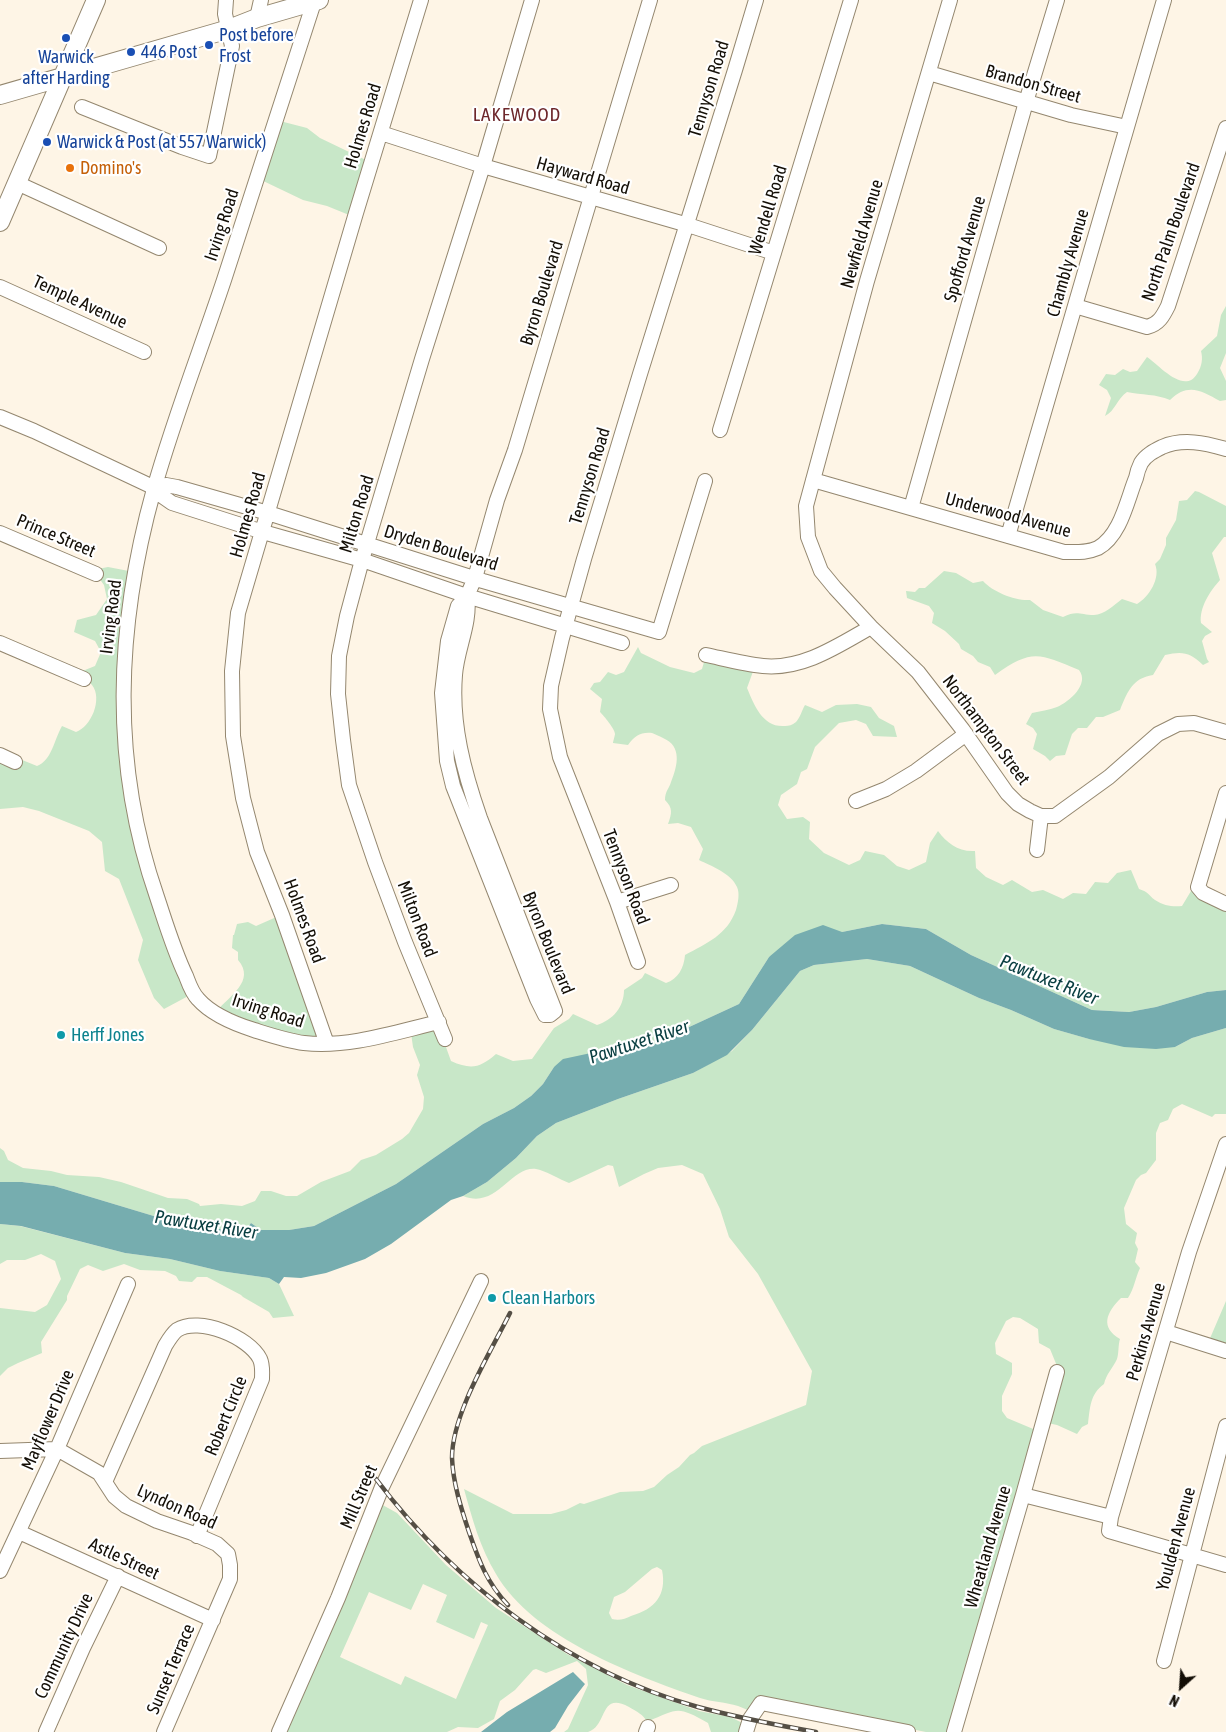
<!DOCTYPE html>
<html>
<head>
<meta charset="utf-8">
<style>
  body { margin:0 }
  #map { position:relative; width:1226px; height:1732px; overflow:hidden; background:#fef5e6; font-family:"Asap Condensed",sans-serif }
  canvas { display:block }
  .north { position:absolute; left:1156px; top:1662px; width:50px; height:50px; -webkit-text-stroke:4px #fff; paint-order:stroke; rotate:206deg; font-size:14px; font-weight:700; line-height:20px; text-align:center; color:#130e06 }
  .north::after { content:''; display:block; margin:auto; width:18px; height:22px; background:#130e06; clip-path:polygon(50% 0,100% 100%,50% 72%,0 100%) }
</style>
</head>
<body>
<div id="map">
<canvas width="1226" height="1732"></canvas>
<div class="north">N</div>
</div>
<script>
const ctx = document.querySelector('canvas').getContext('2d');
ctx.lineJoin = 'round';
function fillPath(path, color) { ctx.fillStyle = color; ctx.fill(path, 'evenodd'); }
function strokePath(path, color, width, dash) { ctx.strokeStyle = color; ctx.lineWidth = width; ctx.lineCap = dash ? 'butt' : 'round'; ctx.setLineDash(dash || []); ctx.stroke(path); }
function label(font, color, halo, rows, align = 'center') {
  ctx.font = font + ' "Asap Condensed",sans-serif'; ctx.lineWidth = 4.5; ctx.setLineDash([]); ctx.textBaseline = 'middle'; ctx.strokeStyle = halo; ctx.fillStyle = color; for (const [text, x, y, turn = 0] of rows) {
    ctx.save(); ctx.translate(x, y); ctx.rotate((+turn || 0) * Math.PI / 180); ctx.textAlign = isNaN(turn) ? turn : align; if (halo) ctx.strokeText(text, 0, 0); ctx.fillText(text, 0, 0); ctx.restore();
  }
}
fillPath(new Path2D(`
  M276,120L307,128L320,138L370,162L354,217L327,206L303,200L257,178Z
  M1226,306V353L1220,368L1226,381V400L1220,401C1202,391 1188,382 1170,400C1156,394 1142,395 1127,392C1117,399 1115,411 1105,416L1111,398L1107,390L1099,385L1106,374L1115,375L1123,369L1130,372L1137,371L1147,357C1159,365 1184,395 1197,374C1202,366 1203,359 1201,351L1217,336L1221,315Z
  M1195,491L1199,492L1226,506V537H1224L1212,553L1220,580C1210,591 1199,608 1201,623L1212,632L1205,636L1202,641L1207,659L1209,662L1203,665C1190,652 1182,651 1165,655L1153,675C1132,678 1127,693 1120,710L1103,717H1096L1087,728H1078L1072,734L1065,755L1056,756L1050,761L1045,756L1033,749L1037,734L1033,728L1026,724L1032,713C1040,711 1049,710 1057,707C1069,702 1090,684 1079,670C1039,654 1033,648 995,675L990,667L978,662L973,656L961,649L959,644L945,631L932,623L934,613L929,606L907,598L906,591L915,592L919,588H925L944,571L956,573L973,583L983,581C993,592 1015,601 1030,600L1043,610L1063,617C1077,610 1080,615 1094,615C1104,615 1114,605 1122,599L1137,604C1149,597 1161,578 1155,564L1160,559L1166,545V538L1176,520L1179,501L1187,500Z
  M108,567L134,572L125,631L135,823L192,994L164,1009L154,998L138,960L143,940L119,879L105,871L102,842L89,831L39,811L23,807L0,809V751L37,766C52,760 54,740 62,726L76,732C91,727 103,699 92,685C89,681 80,677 75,674L95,666L101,652L95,641L74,632L77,620L96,615L107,599L104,585L93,570Z
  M638,647L641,653L670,667L694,673L702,669L706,655L755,666L747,688C754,705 763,728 785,726C789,726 792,725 796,722C800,718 802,710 805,705L822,712L836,705L857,704L871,707L879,718L894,726L897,737L873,736L866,724L856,720L839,723L815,747L807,769L801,772L797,784L781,795L778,805L787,819L803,817L810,822L809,839L824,853L849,865L860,860L865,851L884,855L897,866L909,870L926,862L930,843L938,831C947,843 958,852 975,851L976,868L986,877L1003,885L1012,880L1032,892L1043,890L1063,899L1073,893L1086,894L1095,882L1108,883L1117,873L1131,870L1139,889C1149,892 1148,895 1155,900C1164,906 1173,907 1182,906L1191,891L1197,889L1226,905V990L1207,992L1156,1007L1129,1012L1092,1010L971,955L926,929L882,924L842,932L769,957L739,1004L674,1034L657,1045L619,1047L554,1067L543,1084L531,1096L514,1108L483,1124L396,1184L314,1226L289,1230H261L251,1223L245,1231L235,1232L157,1217L54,1186L22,1182H0V1148L4,1151L8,1160L23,1168L51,1171L67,1175L99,1177L121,1182L168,1198L187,1199L199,1204L200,1206L221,1204L242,1206L255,1201L261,1191H271L286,1196H297L321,1182L350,1171L361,1160L376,1155L402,1139L409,1133L423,1109L424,1097L417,1075L420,1065L413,1047L411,1033L438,1025L451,1061C471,1070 480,1068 496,1054L513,1061L532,1059L554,1028L569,1019L573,1014L597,1025C613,1020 624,1007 624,990L642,978L645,973L666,983C678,979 684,968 685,955C707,943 727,935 736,910C738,903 740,893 737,887C731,873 711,866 699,860L703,849L691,827L678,823L668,824C672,813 673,808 665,800C665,791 669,789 671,782C678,765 682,746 663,738C659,736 655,734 652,733C640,732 635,736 628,745L613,743C613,742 615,735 615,734C615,729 604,716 600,712L602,699L590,689L594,683L600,682L608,672L616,675L624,672Z
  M281,915L325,1043H301L217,1011C229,996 256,981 238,960V952L232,948L233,935H234L237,924L248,922L256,926Z
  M867,959L910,966L979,998L1011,1010L1054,1029L1089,1039L1175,1047L1192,1038L1226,1028V1114H1215L1212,1117L1182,1104L1173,1109L1168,1120L1160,1123L1156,1133V1160L1146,1173L1141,1175L1136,1180L1124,1208L1126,1224L1137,1233L1135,1243L1138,1249L1135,1262L1140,1268C1135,1279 1134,1289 1128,1298H1121C1106,1313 1100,1327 1120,1339C1118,1345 1119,1353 1117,1359C1113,1368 1106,1374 1104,1384C1090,1394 1090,1408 1088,1424L1082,1427L1077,1434L1057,1425L1043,1422L1057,1366L1050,1349L1039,1343L1038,1329L1020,1318L1013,1317L1006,1321L995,1343L996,1354L1012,1363V1374L1002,1396V1411L1007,1418L1038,1431L952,1732H926L768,1700L755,1713C749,1711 744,1708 738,1706C726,1702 712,1702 700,1698C634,1675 533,1638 496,1574C480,1548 472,1518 464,1489L513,1514H551L566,1510L580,1503L584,1504L620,1492L643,1491L654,1487L667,1475L679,1467L690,1455L694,1453L702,1446L806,1405L812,1371L758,1274L729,1237L720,1209L703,1174L682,1165L658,1168L644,1174L619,1187L613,1166L608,1165L569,1183C561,1180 544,1170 536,1169C510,1166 497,1210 463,1196L487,1182L516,1158L537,1136L556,1123L618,1099L693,1073L732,1051L752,1030L800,971L814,965ZM657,1567L662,1570C667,1595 655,1609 631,1616C625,1619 619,1621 612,1619L609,1613L614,1597L625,1592L652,1569Z
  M0,1224L20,1226L125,1253L170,1259L220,1271L269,1278L279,1284L294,1316L273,1318L269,1312L243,1297L241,1295L207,1277H197L192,1282L179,1281L176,1276L165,1271L140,1270L124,1264L103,1271L88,1265L80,1269L67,1296V1300L41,1342L42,1353L18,1363L8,1368L0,1376V1308L35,1312L47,1305L61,1279L55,1261L41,1254L25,1260H7L0,1264Z
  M1226,1301V1350L1208,1343Z
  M379,1503L397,1513L446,1565L496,1608L567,1654L627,1685L699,1711L730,1717L749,1726L748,1732H711L708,1723C677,1706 679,1708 647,1722C643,1714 637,1712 629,1707C599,1691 608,1726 588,1732C582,1732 571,1732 564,1732L568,1729L588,1685L586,1669L577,1661L546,1673L536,1669L533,1670L515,1690L500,1701L494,1719L478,1728L458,1727L447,1732H278ZM423,1584L447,1595L436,1622L474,1639L481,1622L488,1625L456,1699L405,1676L401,1685L340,1657L369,1592L411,1610Z`), '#c8e7c8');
fillPath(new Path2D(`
  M882,924L926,929L971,955L1092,1010L1129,1012L1156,1007L1207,992L1226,990V1028L1192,1038L1175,1047L1156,1049L1124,1047L1089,1039L1054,1029L1011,1010L979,998L910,966L867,959L814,965L800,971L752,1030L727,1055L693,1073L618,1099L556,1123L537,1136L516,1158L487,1182L463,1196L451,1200L391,1244L365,1259L326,1273L301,1278L284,1277L279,1284L269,1278L220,1271L170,1259L125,1253L21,1226L0,1224V1182H22L54,1186L157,1217L235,1232L245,1231L251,1223L261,1230H289L314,1226L396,1184L483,1124L514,1108L531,1096L543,1084L554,1067L563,1059L619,1047L657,1044L674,1034L739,1004L769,957L795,935L823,925L842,932Z
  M573,1672L585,1684L568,1706L555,1728L550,1732H481L507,1712Z`), '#76adaf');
const minor = new Path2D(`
  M950,0L867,281L806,506L808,537L821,571L835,588L871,627L918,672L963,730L1007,793L1018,804L1030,811L1041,816H1055L1109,777L1158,734L1178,724L1194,723L1226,732
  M314,2C284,94 255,187 224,280C201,349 174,418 154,489C116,626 110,762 157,897C166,924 174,951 186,976C189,984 192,993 198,999C212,1015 235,1024 254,1030C270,1035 288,1041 304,1043C349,1048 396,1032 439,1022
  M257,18L261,0
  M929,73L1071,115L1127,127
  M82,107L182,147L209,156L232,46L225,14L226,0
  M381,133L483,166L688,225L774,253
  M17,183L159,248
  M0,287L144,352
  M1075,306L1147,327C1159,324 1163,316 1168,306L1226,128
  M0,417L34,431L155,488L162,496L172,503L263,532L362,560L467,596L622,643
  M720,430L851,0
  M813,480L1064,552C1076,552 1087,553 1098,548C1121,535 1127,500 1136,478C1137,473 1139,467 1141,463C1146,455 1154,451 1162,447C1183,438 1205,443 1226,449
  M155,488L166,485L177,487L268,513L483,581L659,632L705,481
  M911,508L1026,102L1057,0
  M0,533L96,574
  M1008,536L1164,0
  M467,596C471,623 457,648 455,675C451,724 464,772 480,818L555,1011L550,1015H545L537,999L453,786L447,761L442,693L448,641L458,606L467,596L475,578L497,500L515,450L650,0
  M0,643L84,679
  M706,655C725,659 744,664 763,666C803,670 839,645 871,627
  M0,755L15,762
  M1226,793L1198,887L1203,893L1226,904
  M856,801L886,789L916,771L966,734
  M1037,850L1041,816
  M617,902L671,885
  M638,962L617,902L560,757L550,709L551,686L562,638L584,559L640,374L735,70L756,0
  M445,1039L405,942L375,862L349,785L343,740L338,694L339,656L347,616L362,560L422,359L483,166L532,0
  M327,1044L282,915L257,852L243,798L233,736L232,671L238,613L356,213L421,0
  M1226,1144L1189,1252L1111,1517L1109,1531L1226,1565
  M1166,1332L1226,1351
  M0,1451L57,1449L99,1473L114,1496L126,1506L157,1521L192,1533L217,1544L228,1554L230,1565V1579L164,1732
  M105,1482L165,1346C168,1341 172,1334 177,1330C199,1316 249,1337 260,1359C263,1366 262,1372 262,1379L197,1536
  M1023,1495L1111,1517
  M19,1532L213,1620
  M0,1571L57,1449L128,1284
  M1164,1661L1226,1426
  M46,1732L83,1648L118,1576
  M279,1732L338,1598L382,1487L481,1281
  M646,1732L648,1727
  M746,1732L750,1719L761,1703L908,1732
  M954,1732L1023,1495L1057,1372`);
const major = new Path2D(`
  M0,95L229,29L257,18L319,0
  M0,222L96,0`);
strokePath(minor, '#94876f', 16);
strokePath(major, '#94876f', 20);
strokePath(minor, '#fff', 14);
strokePath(major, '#fff', 18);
const rail = new Path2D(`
  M376,1479C456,1585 569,1671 698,1707C736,1717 776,1725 816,1732
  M508,1605C487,1583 479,1561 469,1532C461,1508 453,1483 452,1458C452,1414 490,1353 510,1313`);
strokePath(rail, '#554f45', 4.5);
strokePath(rail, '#fff', 2.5, [8]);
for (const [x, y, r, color] of [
  [66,38,5,"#1a4fb4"],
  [209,45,5,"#1a4fb4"],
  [131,52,5,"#1a4fb4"],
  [47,142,5,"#1a4fb4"],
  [70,168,5,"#e8710a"],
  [61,1035,5,"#0f9aa8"],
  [492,1298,5,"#0f9aa8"]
]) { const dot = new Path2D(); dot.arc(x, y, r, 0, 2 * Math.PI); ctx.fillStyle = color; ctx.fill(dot); strokePath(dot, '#fff', 2); }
label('18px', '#164399', '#fff', [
  ["Post before",219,35],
  ["Frost",219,56],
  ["446 Post",141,52],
  ["Warwick",66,57,"center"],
  ["after Harding",66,78,"center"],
  ["Warwick & Post (at 557 Warwick)",57,142]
], 'left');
label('18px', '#130e06', '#fff', [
  ["Brandon Street",1033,84,16],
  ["Tennyson Road",709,89,-73],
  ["Holmes Road",363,126,-73],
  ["Hayward Road",583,176,16],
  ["Wendell Road",768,210,-73],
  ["Irving Road",222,225,-72],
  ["North Palm Boulevard",1171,232,-71],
  ["Newfield Avenue",862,234,-74],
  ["Spofford Avenue",965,249,-74],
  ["Chambly Avenue",1068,263,-74],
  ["Byron Boulevard",542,293,-73],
  ["Temple Avenue",80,302,25],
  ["Tennyson Road",590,476,-73],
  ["Milton Road",357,514,-73],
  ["Holmes Road",248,515,-74],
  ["Underwood Avenue",1008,515,15],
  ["Prince Street",56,536,23],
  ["Dryden Boulevard",441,548,17],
  ["Irving Road",111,617,-83],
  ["Northampton Street",986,730,53],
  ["Tennyson Road",626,877,69],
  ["Milton Road",417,919,69],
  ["Holmes Road",304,921,70],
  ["Byron Boulevard",548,943,68],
  ["Irving Road",268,1011,18],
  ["Perkins Avenue",1146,1332,-74],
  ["Robert Circle",226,1416,-68],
  ["Mayflower Drive",48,1420,-67],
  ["Mill Street",359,1497,-67],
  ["Lyndon Road",177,1507,24],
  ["Youlden Avenue",1176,1539,-75],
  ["Wheatland Avenue",988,1547,-74],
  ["Astle Street",124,1559,25],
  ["Community Drive",64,1646,-65],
  ["Sunset Terrace",171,1669,-67]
]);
label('18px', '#c56008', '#fff', [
  ["Domino's",80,168]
], 'left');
label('18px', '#0d838f', '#fff', [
  ["Herff Jones",71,1035],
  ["Clean Harbors",502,1298]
], 'left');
ctx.letterSpacing = '1px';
label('19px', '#6e282c', '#fff', [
  ["LAKEWOOD",517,115]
]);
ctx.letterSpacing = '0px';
label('italic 19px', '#093e41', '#fff', [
  ["Pawtuxet River",1049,980,22],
  ["Pawtuxet River",639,1042,-18],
  ["Pawtuxet River",206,1225,9]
]);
</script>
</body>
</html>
